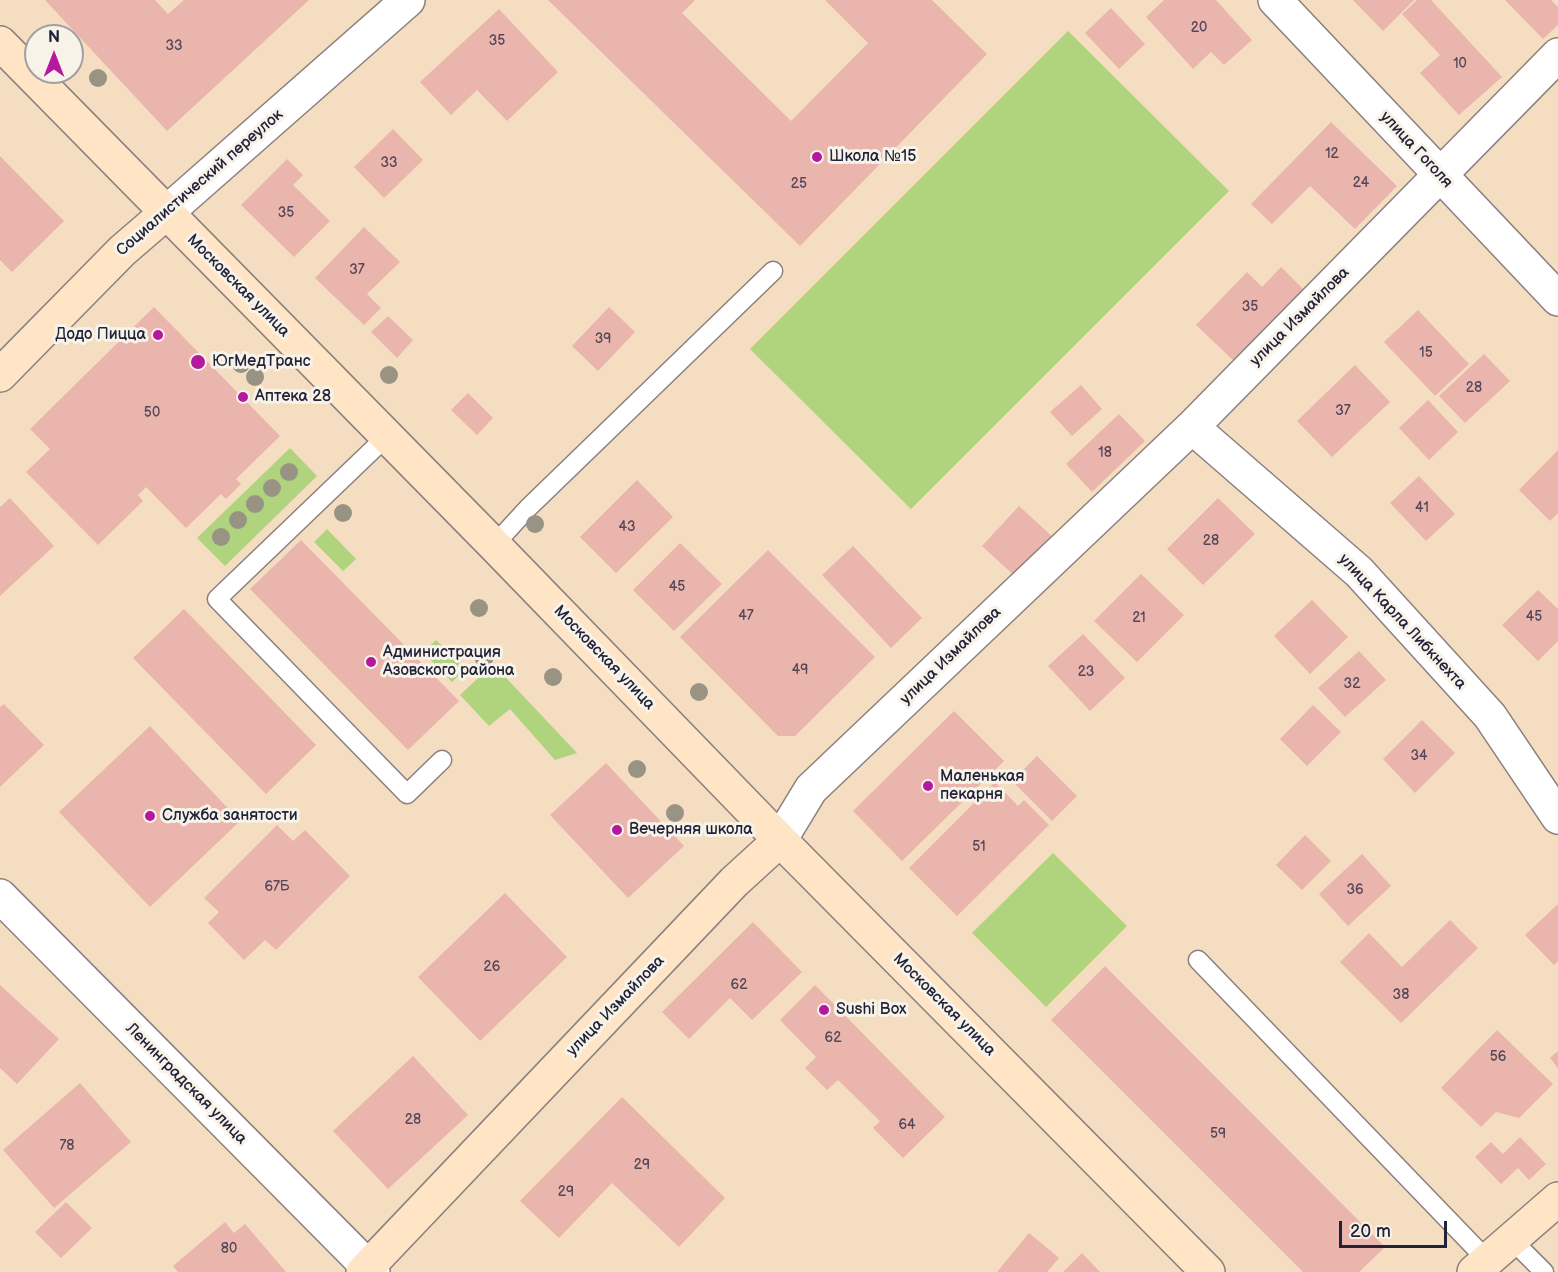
<!DOCTYPE html>
<html>
<head>
<meta charset="utf-8">
<style>
  body { margin:0 }
  #map { position:relative; width:1558px; height:1272px; overflow:hidden; background:#f4ddc1; font-family:"Balsamiq Sans",sans-serif }
  canvas { display:block }
  .north { position:absolute; left:24px; top:24px; width:60px; height:60px; box-sizing:border-box; background:#f7f3e8; border:2px solid #a29fa3; border-radius:50%; rotate:0deg; font-size:16px; font-weight:700; line-height:24px; text-align:center; color:#22223b }
  .north::after { content:''; display:block; margin:auto; width:21px; height:27px; background:#b5179e; clip-path:polygon(50% 0,100% 100%,50% 72%,0 100%) }
  .scale { position:absolute; left:1339px; top:1221px; width:108px; height:27px; box-sizing:border-box; border:3px solid #22223b; border-top:0; padding-left:8px; font-size:18px; line-height:21px; white-space:nowrap; color:#22223b; -webkit-text-stroke:4px #f7f3e8; paint-order:stroke }
</style>
</head>
<body>
<div id="map">
<canvas width="1558" height="1272"></canvas>
<div class="north">N</div>
<div class="scale">20 m</div>
</div>
<script>
const ctx = document.querySelector('canvas').getContext('2d');
ctx.lineJoin = 'round';
function fillPath(path, color) { ctx.fillStyle = color; ctx.fill(path, 'evenodd'); }
function strokePath(path, color, width, dash) { ctx.strokeStyle = color; ctx.lineWidth = width; ctx.lineCap = dash ? 'butt' : 'round'; ctx.setLineDash(dash || []); ctx.stroke(path); }
function label(font, color, halo, rows, align = 'center') {
  ctx.font = font + ' "Balsamiq Sans",sans-serif'; ctx.lineWidth = 6; ctx.setLineDash([]); ctx.textBaseline = 'middle'; ctx.strokeStyle = halo; ctx.fillStyle = color; for (const [text, x, y, turn = 0] of rows) {
    ctx.save(); ctx.translate(x, y); ctx.rotate((+turn || 0) * Math.PI / 180); ctx.textAlign = isNaN(turn) ? turn : align; if (halo) ctx.strokeText(text, 0, 0); ctx.fillText(text, 0, 0); ctx.restore();
  }
}
fillPath(new Path2D(`
  M1068,31L1229,191L911,509L750,349Z
  M290,448L317,476L225,566L197,538Z
  M327,529L356,559L343,571L314,542Z
  M436,640L465,669L452,682L423,652Z
  M493,664L577,753L555,760L510,709L489,726L460,695Z
  M1053,853L1127,926L1046,1007L972,933Z`), '#afd47d');
fillPath(new Path2D(`
  M45,0H155L168,14L184,0H309L167,131Z
  M548,0H695L682,13L791,121L868,43L825,0H932L987,54L800,246Z
  M1164,0H1216L1252,40L1224,65L1211,52L1193,69L1146,17Z
  M1353,0H1414L1383,31Z
  M1417,0H1431L1502,77L1459,115L1420,73L1440,55L1402,14Z
  M1505,0H1551L1558,7V25L1543,39Z
  M1111,8L1145,44L1119,69L1085,33Z
  M499,9L558,72L507,121L477,90L451,115L420,82Z
  M1331,122L1397,186L1355,229L1310,186L1272,224L1251,204Z
  M393,129L423,160L384,198L354,167Z
  M0,156L64,221L12,272L0,260Z
  M287,159L303,175L293,185L330,221L294,257L241,205Z
  M364,227L400,262L367,294L381,308L364,325L315,278Z
  M1281,267L1304,290L1235,362L1196,325L1247,272L1262,287Z
  M154,307L280,436L236,479L241,484L226,499L221,494L186,528L146,487L138,495L143,501L98,545L26,472L50,449L30,429Z
  M609,307L635,332L598,371L572,346Z
  M1418,310L1469,364L1435,396L1384,342Z
  M388,316L413,340L397,358L371,332Z
  M1484,354L1510,381L1465,423L1439,396Z
  M1355,365L1390,402L1332,457L1297,421Z
  M1081,385L1102,409L1072,436L1050,412Z
  M468,393L493,418L477,435L451,410Z
  M1428,400L1458,432L1429,460L1399,428Z
  M1119,414L1145,441L1092,492L1066,464Z
  M1558,450V513L1550,521L1519,490Z
  M1419,476L1455,514L1426,541L1390,503Z
  M637,480L673,517L616,573L580,537Z
  M10,498L54,546L0,596V507Z
  M1218,498L1255,534L1203,585L1167,549Z
  M1019,506L1056,540L1019,580L982,546Z
  M301,540L459,701L408,750L250,589Z
  M680,543L722,584L674,631L633,590Z
  M853,546L922,618L891,648L822,575Z
  M768,550L875,657L795,736H778L680,637Z
  M1141,574L1184,615L1137,662L1094,621Z
  M1538,590L1558,609V641L1538,661L1502,625Z
  M1312,600L1348,637L1310,674L1274,636Z
  M184,609L316,745L266,794L133,658Z
  M1083,634L1125,678L1090,711L1048,666Z
  M1359,651L1386,680L1345,717L1318,688Z
  M4,704L44,745L0,787V707Z
  M1313,705L1341,732L1307,766L1280,739Z
  M954,711L1004,761L902,861L853,811Z
  M1422,720L1455,753L1415,793L1383,759Z
  M150,726L240,821L150,907L59,812Z
  M1037,756L1077,796L1052,821L1012,781Z
  M606,763L684,846L628,898L550,815Z
  M995,782L1018,806L1024,800L1049,825L957,916L909,868Z
  M277,825L293,841L305,830L350,876L276,950L265,940L244,960L208,923L219,912L204,898Z
  M1305,835L1331,861L1302,890L1276,865Z
  M1362,854L1391,886L1348,926L1319,894Z
  M505,893L567,957L480,1041L418,977Z
  M1558,904V961L1554,965L1525,935Z
  M1450,920L1478,948L1401,1023L1340,962L1369,933L1402,967Z
  M753,922L802,972L752,1020L730,998L689,1039L662,1012Z
  M1105,966L1385,1247L1359,1272H1303L1051,1020Z
  M0,985L59,1039L17,1084L0,1068Z
  M815,985L945,1117L903,1158L873,1128L880,1121L838,1080L827,1090L805,1068L816,1057L780,1020Z
  M1497,1030L1553,1084L1519,1118L1496,1112L1481,1127L1441,1088Z
  M1558,1051V1068L1550,1058Z
  M413,1056L468,1115L388,1189L333,1131Z
  M80,1083L131,1142L54,1208L3,1150Z
  M622,1097L725,1198L679,1247L612,1183L559,1238L520,1201Z
  M1520,1137L1546,1164L1529,1180L1518,1168L1501,1184L1475,1157L1491,1142L1503,1154Z
  M66,1202L92,1228L61,1258L35,1232Z
  M225,1222L234,1233L245,1224L286,1272H178L173,1266Z
  M1029,1233L1059,1258L1047,1272H997Z
  M1082,1253L1100,1272H1063Z`), '#eab5ad');
const lane = new Path2D(`
  M387,436L217,599L407,794L442,760
  M494,545L528,508L773,271
  M1198,960L1487,1260
  M1512,1240L1544,1272`);
const street = new Path2D(`
  M1275,0L1558,299
  M166,213L408,0
  M1192,427L1359,572L1490,716L1558,817
  M780,840L811,789L1192,427L1558,55
  M0,896L373,1272`);
const secondary = new Path2D(`
  M0,43L494,545L780,840L1208,1272
  M0,375L122,251L166,213
  M363,1272L734,882L780,840
  M1474,1272L1558,1199`);
strokePath(lane, '#8b807e', 21);
strokePath(street, '#8b807e', 36);
strokePath(secondary, '#8b807e', 36);
strokePath(lane, '#fff', 18);
strokePath(street, '#fff', 33);
strokePath(secondary, '#ffe4c6', 33);
ctx.fillStyle = '#989382';
for (const [x, y] of [
  [98,78],
  [241,364],
  [389,375],
  [255,377],
  [289,472],
  [272,488],
  [255,504],
  [343,513],
  [238,520],
  [535,524],
  [221,537],
  [479,608],
  [484,659],
  [553,677],
  [699,692],
  [637,769],
  [675,813]
]) { ctx.beginPath(); ctx.arc(x, y, 9, 0, 2 * Math.PI); ctx.fill(); }
for (const [x, y, r, color] of [
  [817,157,6,"#b5179e"],
  [158,335,6,"#b5179e"],
  [198,362,8,"#b5179e"],
  [243,397,6,"#b5179e"],
  [371,662,6,"#b5179e"],
  [928,786,6,"#b5179e"],
  [150,816,6,"#b5179e"],
  [617,830,6,"#b5179e"],
  [824,1010,6,"#b5179e"]
]) { const dot = new Path2D(); dot.arc(x, y, r, 0, 2 * Math.PI); ctx.fillStyle = color; ctx.fill(dot); strokePath(dot, '#f7f3e8', 2); }
label('14px', '#544758', null, [
  ["20",1199,28],
  ["35",497,41],
  ["33",174,46],
  ["10",1460,64],
  ["12",1332,154],
  ["33",389,163],
  ["24",1361,183],
  ["25",799,184],
  ["35",286,213],
  ["37",357,270],
  ["35",1250,307],
  ["39",603,339],
  ["15",1426,353],
  ["28",1474,388],
  ["37",1343,411],
  ["50",152,413],
  ["18",1105,453],
  ["41",1422,508],
  ["43",627,527],
  ["28",1211,541],
  ["45",677,587],
  ["47",746,616],
  ["45",1534,617],
  ["21",1139,618],
  ["49",800,670],
  ["23",1086,672],
  ["32",1352,684],
  ["34",1419,756],
  ["51",979,847],
  ["67Б",277,887],
  ["36",1355,890],
  ["26",492,967],
  ["62",739,985],
  ["38",1401,995],
  ["62",833,1038],
  ["56",1498,1057],
  ["28",413,1120],
  ["64",907,1125],
  ["59",1218,1134],
  ["78",67,1146],
  ["29",642,1165],
  ["29",566,1192],
  ["80",229,1249]
]);
label('16px', '#22223b', '#f7f3e8', [
  ["улица Гоголя",1416,150,47],
  ["Социалистический переулок",200,183,-41],
  ["Московская улица",238,286,45],
  ["улица Измайлова",1300,317,-45],
  ["улица Карла Либкнехта",1402,622,47],
  ["улица Измайлова",951,656,-44],
  ["Московская улица",604,658,46],
  ["Московская улица",944,1005,45],
  ["улица Измайлова",616,1006,-46],
  ["Ленинградская улица",186,1084,45]
]);
label('16px', '#22223b', '#f7f3e8', [
  ["Школа №15",829,157],
  ["Додо Пицца",146,335,"right"],
  ["ЮгМедТранс",212,362],
  ["Аптека 28",255,397],
  ["Администрация",383,653],
  ["Азовского района",383,671],
  ["Маленькая",940,777],
  ["пекарня",940,795],
  ["Служба занятости",162,816],
  ["Вечерняя школа",629,830],
  ["Sushi Box",836,1010]
], 'left');
</script>
</body>
</html>
